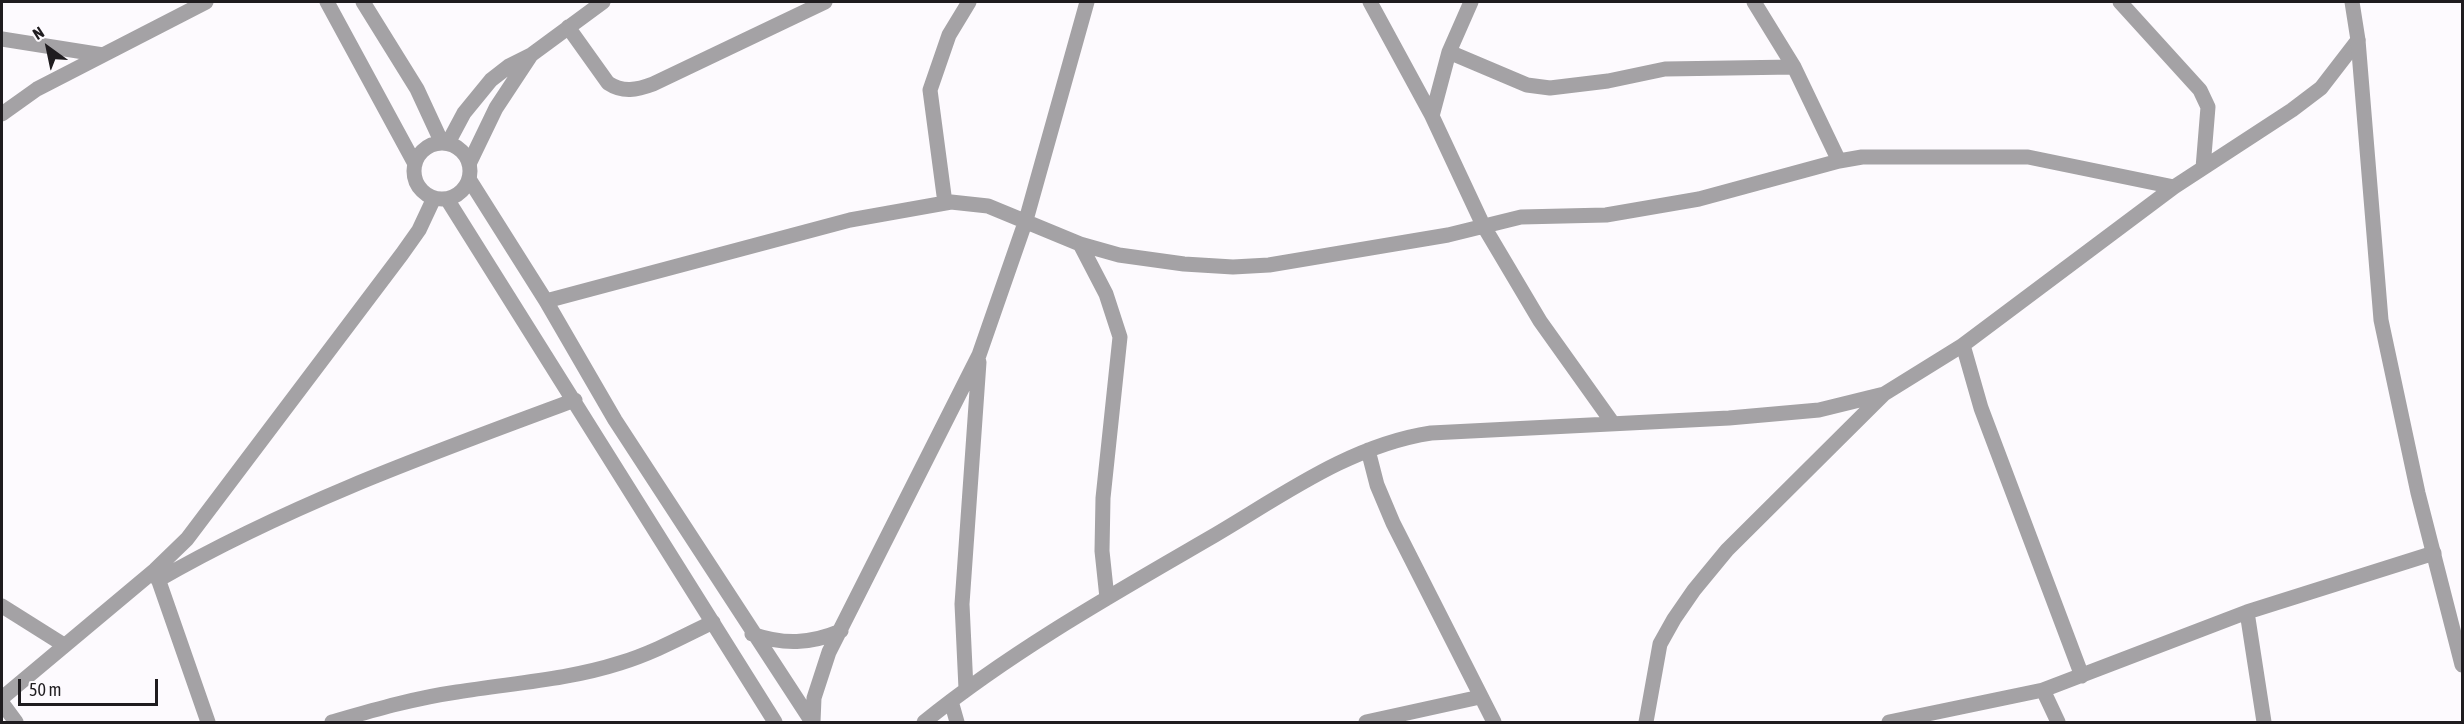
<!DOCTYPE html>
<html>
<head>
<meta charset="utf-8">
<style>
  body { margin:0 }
  #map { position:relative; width:2464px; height:724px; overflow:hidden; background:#fdfafe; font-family:"Asap Condensed",sans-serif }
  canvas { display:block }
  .frame { position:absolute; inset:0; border:3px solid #1f1c1f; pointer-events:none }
  .north { position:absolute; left:18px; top:18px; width:60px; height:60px; -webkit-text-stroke:4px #fdfafe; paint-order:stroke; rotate:327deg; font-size:16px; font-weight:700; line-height:24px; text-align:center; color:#1f1c1f }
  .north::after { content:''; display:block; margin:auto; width:21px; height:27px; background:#1f1c1f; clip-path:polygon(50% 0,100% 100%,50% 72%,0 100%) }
  .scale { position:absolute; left:18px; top:679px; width:140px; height:27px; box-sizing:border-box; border:3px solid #1f1c1f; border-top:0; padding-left:8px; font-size:18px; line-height:21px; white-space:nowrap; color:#1f1c1f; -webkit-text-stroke:4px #fdfafe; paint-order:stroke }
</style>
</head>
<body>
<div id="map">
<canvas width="2464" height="724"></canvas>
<div class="frame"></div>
<div class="north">N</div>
<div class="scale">50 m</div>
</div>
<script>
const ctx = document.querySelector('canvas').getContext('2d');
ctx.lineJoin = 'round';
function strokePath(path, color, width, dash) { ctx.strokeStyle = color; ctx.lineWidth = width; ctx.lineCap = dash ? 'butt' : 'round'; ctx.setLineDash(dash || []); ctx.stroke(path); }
strokePath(new Path2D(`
  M327,2L415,164
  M363,2L417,89L442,143
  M1370,2L1432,116L1483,225L1540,321L1612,422
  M1754,2L1794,67L1839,161L1862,157H2028L2174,187L2292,110L2321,88L2358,40
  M2120,2L2200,90L2208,107L2203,168
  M568,27L608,83C623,93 637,90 653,84L825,2
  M2,39L103,55
  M1449,52L1527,85L1550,88L1608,81L1665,69L1794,67
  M2,114L37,89L206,2
  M1432,116L1449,52L1471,2
  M448,143L464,113L491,80L509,66L531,55L603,2
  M414 171a28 28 0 1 1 56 0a28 28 0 1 1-56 0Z
  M469,164L496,108L531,55
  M469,179L546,301L615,420L812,722
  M447,199L775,722
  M945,203L930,90L949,35L969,2
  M1080,244L1119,255L1184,264L1233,267L1269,265L1448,235L1521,217L1606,215L1699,199L1839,161
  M546,301L850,220L951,202L988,206L1080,244L1106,294L1120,337L1103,498L1102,551L1107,598
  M1368,450L1377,485L1393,523L1494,722
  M155,570L208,722
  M158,580C290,504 432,453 575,400
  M2,606L64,645
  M2247,612L2264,722
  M752,634C784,645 810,644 841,631
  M2082,676L1981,408L1963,345L2174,187
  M966,689L962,604L979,362
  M2043,690L2058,722
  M2,698L155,570L187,539L402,254L419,230L434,198
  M951,701L957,722
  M2,703L16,722
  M332,722C374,710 415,698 457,692C512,683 567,680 620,663C653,653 682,637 713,622
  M813,722L814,698L829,652L979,355L1026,220L1087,2
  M924,722C1013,650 1115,593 1215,535C1283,495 1351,445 1431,433L1729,418L1819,410L1884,394L1963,345
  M1366,722L1480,697
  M1646,722L1660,644L1674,619L1694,590L1727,550L1884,394
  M1889,722L2043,690L2247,612L2434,553`), '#a4a2a5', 15);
strokePath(new Path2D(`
  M2352,2L2358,40L2381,320L2418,493L2462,665`), '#a4a2a5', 15);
</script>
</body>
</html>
